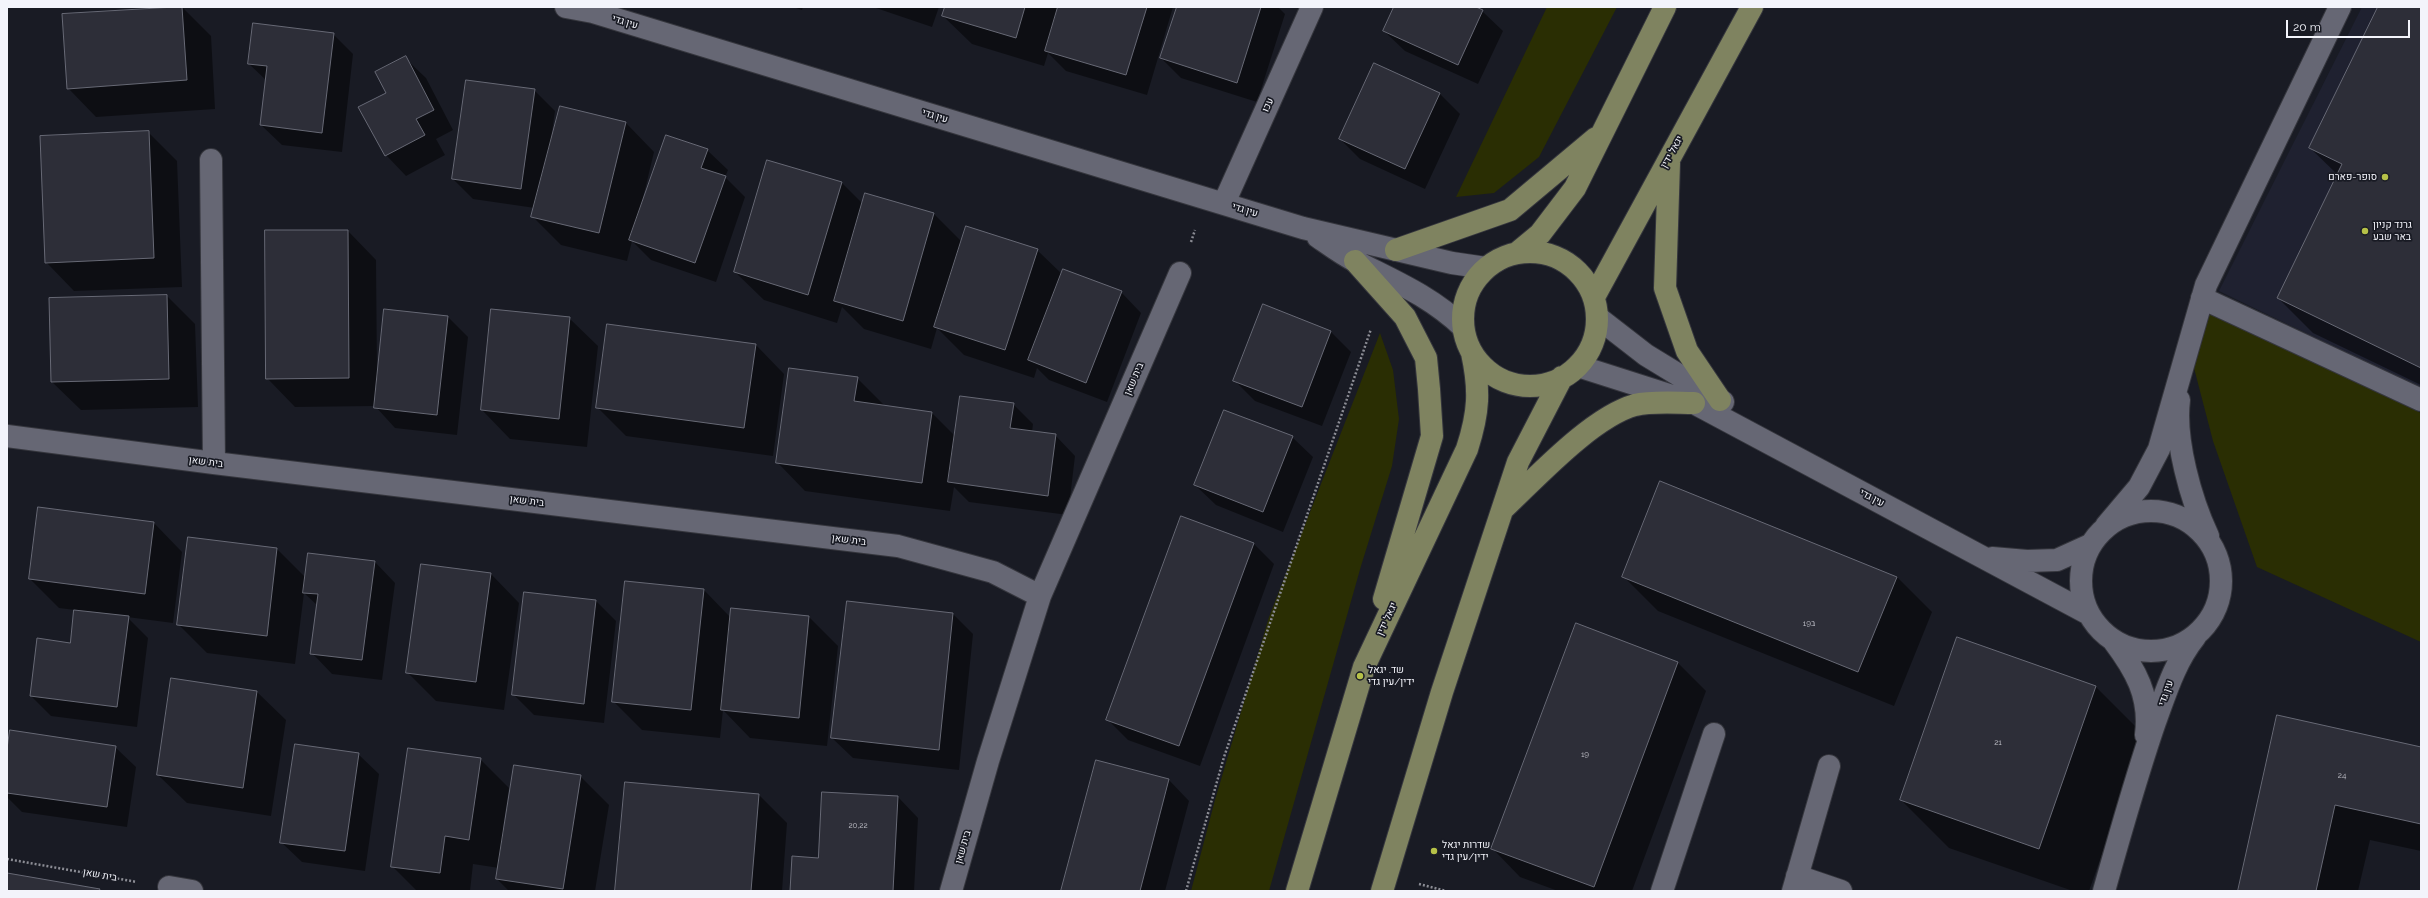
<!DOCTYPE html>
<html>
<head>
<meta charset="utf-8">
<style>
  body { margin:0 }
  #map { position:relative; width:2428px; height:898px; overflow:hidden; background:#191b24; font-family:Raleway,sans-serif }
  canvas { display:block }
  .frame { position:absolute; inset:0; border:8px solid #f3f4fb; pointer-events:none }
  .scale { position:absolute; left:2286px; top:20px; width:124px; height:18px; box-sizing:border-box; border:2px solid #f3f4fb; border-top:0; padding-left:5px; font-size:12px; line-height:14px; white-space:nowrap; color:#f3f4fb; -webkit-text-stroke:3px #191b24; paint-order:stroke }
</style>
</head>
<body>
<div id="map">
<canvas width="2428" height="898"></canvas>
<div class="frame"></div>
<div class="scale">20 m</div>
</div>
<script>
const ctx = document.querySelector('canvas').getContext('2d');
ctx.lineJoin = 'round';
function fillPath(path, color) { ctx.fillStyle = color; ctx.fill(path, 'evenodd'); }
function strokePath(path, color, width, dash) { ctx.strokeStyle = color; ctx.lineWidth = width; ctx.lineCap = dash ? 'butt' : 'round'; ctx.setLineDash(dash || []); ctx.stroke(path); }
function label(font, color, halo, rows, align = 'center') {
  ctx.font = font + ' Raleway,Heebo,sans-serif'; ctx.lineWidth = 3.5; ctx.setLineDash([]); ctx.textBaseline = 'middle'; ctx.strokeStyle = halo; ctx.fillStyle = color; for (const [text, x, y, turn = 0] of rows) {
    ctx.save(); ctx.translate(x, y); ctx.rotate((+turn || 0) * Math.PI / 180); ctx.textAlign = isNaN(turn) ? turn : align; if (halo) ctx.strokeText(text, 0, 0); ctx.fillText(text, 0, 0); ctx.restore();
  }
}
fillPath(new Path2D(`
  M2362,7H2421V389L2219,291Z`), '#1f2130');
fillPath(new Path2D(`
  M1547,7H1617L1539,157L1494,193L1456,197Z
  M2205,309L2421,413V642L2257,567L2213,441L2194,368Z
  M1380,333L1393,370L1399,419L1392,466L1361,566L1269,891H1191L1215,800L1269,617Z`), '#2a2e03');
fillPath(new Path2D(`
  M182,7L211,36L215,109L96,117L68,88Z
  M793,7H803L802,10Z
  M873,7H939L932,27Z
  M946,7H1173L1147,95L1066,71L1048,53L1044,66L972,44L943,16Z
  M1178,7H1278L1285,14L1257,102L1181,78L1161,58Z
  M1395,7H1473L1482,11L1503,31L1478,84L1405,51L1384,31Z
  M2379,7H2421V385L2313,333L2278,298L2338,175L2310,148Z
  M333,34L353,54L342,152L282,145L261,125L267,81L249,64Z
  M405,58L426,78L453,130L436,139L445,155L406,176L386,155L387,93Z
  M1375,64L1440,94L1460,114L1425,189L1360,159L1340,139Z
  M534,90L555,111L551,139L560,107L626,123L654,152L642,202L707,150L728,170L725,177L745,197L716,282L651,260L632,241L627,261L561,245L532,216L535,208L473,199L453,179Z
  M148,132L177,161L182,287L74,291L46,262Z
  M768,161L842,183L863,204L866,194L934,214L962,242L1037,250L1062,274L1121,292L1141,313L1107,402L1049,380L1037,368L1034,378L964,355L937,328L931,349L864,329L842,307L837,323L764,300L735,272Z
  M348,231L376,260L377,374L448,317L468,337L457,435L395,428L375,406L295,407L267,378Z
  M167,296L195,324L198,407L81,410L52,382Z
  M1263,306L1331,332L1351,352L1322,426L1255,401L1234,380Z
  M569,318L598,346L587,447L510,439L482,410Z
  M756,345L784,374L773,456L626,436L597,407Z
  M857,378L885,406L932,413L955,436L1013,404L1033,424L1032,432L1055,435L1075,456L1068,515L969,502L954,487L950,511L805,491L777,462Z
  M1292,437L1313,457L1283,532L1216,505L1195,485Z
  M1182,517L1254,544L1274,564L1200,766L1128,740L1107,719Z
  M154,523L182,552L173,623L127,617L148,638L137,727L51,716L31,696L70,644L75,610L59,608L30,579Z
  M189,539L277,549L306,578L309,554L375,562L395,583L382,680L332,674L312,653L318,606L304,593L295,664L207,653L178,624Z
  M491,574L519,603L504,710L436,701L407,672Z
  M1623,576L1897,577L1932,612L1894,706L1658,611Z
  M704,590L731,618L732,609L809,617L838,646L827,746L750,738L723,710L720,738L642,730L613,701Z
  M596,601L616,621L604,723L534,715L513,694Z
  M847,602L953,614L973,634L959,770L853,758L832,738Z
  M1576,625L1678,663L1706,691L1632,891H1558L1520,877L1492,848Z
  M1958,638L2096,687L2144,735L2089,891H2073L1949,848L1901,800Z
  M257,692L286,720L271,816L187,803L158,775Z
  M2278,717L2421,748V851L2370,840L2358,891H2239Z
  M115,747L136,767L127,827L22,812L7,797V756Z
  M358,754L379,774L365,871L302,862L281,842Z
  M480,759L509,788L503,828L580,776L609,805L595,891H509L497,879L499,868L473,864L470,891H417L392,866Z
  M1096,761L1169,780L1189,801L1165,891H1062Z
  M823,793L898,797L918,818L914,891H791L819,859Z
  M759,795L787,823L782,891H616Z`), '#0007');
const building = new Path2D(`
  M182,7L187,80L67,89L62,14Z
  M945,7H1025L1016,38L942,16Z
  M1058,7H1147L1126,75L1045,51Z
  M1177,7H1261L1237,83L1160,58Z
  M1394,7H1476L1483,10L1458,65L1383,31Z
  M2378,7H2421V368L2277,298L2342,164L2309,148Z
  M253,23L334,33L322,133L260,125L267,66L248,64Z
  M406,56L434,110L416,119L425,135L385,156L358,107L386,93L375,72Z
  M1374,63L1440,93L1405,169L1339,139Z
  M466,80L535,89L521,189L452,179Z
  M560,106L626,122L599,233L531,217Z
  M149,131L154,258L45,263L40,136Z
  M666,135L708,149L701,168L726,176L695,263L629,240Z
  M767,160L842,182L808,295L734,272Z
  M865,193L934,213L903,321L834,301Z
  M966,226L1038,249L1005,350L934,327Z
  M265,230H348L349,378L266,379Z
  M1063,269L1122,291L1086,383L1028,360Z
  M167,295L169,379L51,382L49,298Z
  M1263,304L1331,331L1302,407L1233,381Z
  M384,309L448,316L437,415L374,408Z
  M491,309L570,317L559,419L481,410Z
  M607,324L756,344L744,428L596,408Z
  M789,368L858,377L854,401L932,412L922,483L776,463Z
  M960,396L1014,403L1010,428L1056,434L1048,496L948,482Z
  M1224,410L1293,436L1263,512L1194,485Z
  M1660,481L1897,577L1858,672L1622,577Z
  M38,507L154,522L145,594L29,579Z
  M1181,516L1254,543L1179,746L1106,720Z
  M188,537L277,548L267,636L177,625Z
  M308,553L375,561L362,660L310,654L318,594L303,593Z
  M421,564L491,573L476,682L406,673Z
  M625,581L704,589L691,710L612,702Z
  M524,592L596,600L584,704L512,695Z
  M847,601L953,613L939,750L831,738Z
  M731,608L809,616L799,718L721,710Z
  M74,610L129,616L117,707L30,696L37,638L70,643Z
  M1576,623L1678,662L1594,887L1491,849Z
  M1957,637L2096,686L2039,849L1900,800Z
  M171,678L257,691L243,788L157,775Z
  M2277,715L2421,747V824L2335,805L2316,891H2238Z
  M10,730L116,746L107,807L7,793V749Z
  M295,744L359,753L345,851L280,843Z
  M408,748L481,758L469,840L445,836L440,873L391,867Z
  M1096,760L1169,779L1140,891H1061Z
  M514,765L581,775L563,889L496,879Z
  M625,782L759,794L751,891H615Z
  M822,792L898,796L893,891H790L792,856L818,858Z
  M7,873L100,889L99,891H7Z`);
fillPath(building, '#2d2e38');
strokePath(building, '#676975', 1);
const minor = new Path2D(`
  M566,7L593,12L1303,228L1452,263L1486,268
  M211,160L214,463
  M1224,203L1312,7
  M1318,237C1331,246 1343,255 1357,262C1396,282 1430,296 1463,327
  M2202,298L2421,400
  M1597,317L1646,355L1723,402
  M1578,366L1694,403L2089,614
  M2179,400C2174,440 2191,500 2208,536
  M7,436L214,463L898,546L993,572L1040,596L988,761L951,891
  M2081 581a70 70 0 1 1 140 0a70 70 0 1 1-140 0Z
  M2106,526L2139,487L2159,449L2206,285L2340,7
  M1992,558L2027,561L2057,560L2090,545
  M1040,596L1180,273
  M2113,640C2135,669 2151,696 2146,735
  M1797,876L1841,891
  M169,887L192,891
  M1662,891L1714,734
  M1793,891L1829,766
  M2104,891C2120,834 2136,777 2155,722C2166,692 2175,662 2195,637`);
const major = new Path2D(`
  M1669,163L1665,288L1687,351L1720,400
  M1396,250L1510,210L1596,138
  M1463 319a67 67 0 1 1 134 0a67 67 0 1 1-134 0Z
  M1517,253L1540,234L1575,188L1665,7
  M1355,261L1405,317L1426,358L1429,389L1432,436L1384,599
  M1594,297L1752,7
  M1504,508C1537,477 1592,417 1635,405C1651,401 1677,403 1694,403
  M1297,891L1364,667L1467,449C1479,412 1480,390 1472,353
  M1382,891L1442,692L1518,462L1562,377`);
strokePath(minor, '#35363d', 24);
strokePath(major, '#35363d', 24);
strokePath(new Path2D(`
  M1191,242L1195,230
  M7,859L137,882
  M1419,884L1446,891
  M1186,891L1224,757L1371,329`), '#8b8c94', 2.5, [2, 2]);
strokePath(minor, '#666774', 22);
strokePath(major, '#7f8360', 22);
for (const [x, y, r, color] of [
  [2385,177,4,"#b6c148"],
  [2365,231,4,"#b6c148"],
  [1360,676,4,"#b6c148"],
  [1434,851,4,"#b6c148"]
]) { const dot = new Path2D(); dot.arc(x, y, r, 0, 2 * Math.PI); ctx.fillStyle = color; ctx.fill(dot); strokePath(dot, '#191b24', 1.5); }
label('8px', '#c2c2ca', null, [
  ["19ב",1809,624],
  ["21",1998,743],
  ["19",1585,755],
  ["24",2342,776],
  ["20,22",858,826]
]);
label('10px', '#f3f4fb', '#191b24', [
  ["עין גדי",625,22,17],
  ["עכו",1268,105,-66],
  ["עין גדי",935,116,17],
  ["יגאל ידין",1672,152,-61],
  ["עין גדי",1245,210,17],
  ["בית שאן",1134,379,-67],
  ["בית שאן",206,462,7],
  ["עין גדי",1872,498,28],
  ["בית שאן",527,501,7],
  ["בית שאן",849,540,7],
  ["יגאל ידין",1387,619,-65],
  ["עין גדי",2166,693,-70],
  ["בית שאן",963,847,-74],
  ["בית שאן",100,875,10]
]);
label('10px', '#f3f4fb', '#191b24', [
  ["סופר-פארם",2377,177,"right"],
  ["גרנד קניון",2373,225],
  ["באר שבע",2373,237],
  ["שד. יגאל",1368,670],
  ["ידין/עין גדי",1368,682],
  ["שדרות יגאל",1442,845],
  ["ידין/עין גדי",1442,857]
], 'left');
</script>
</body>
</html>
